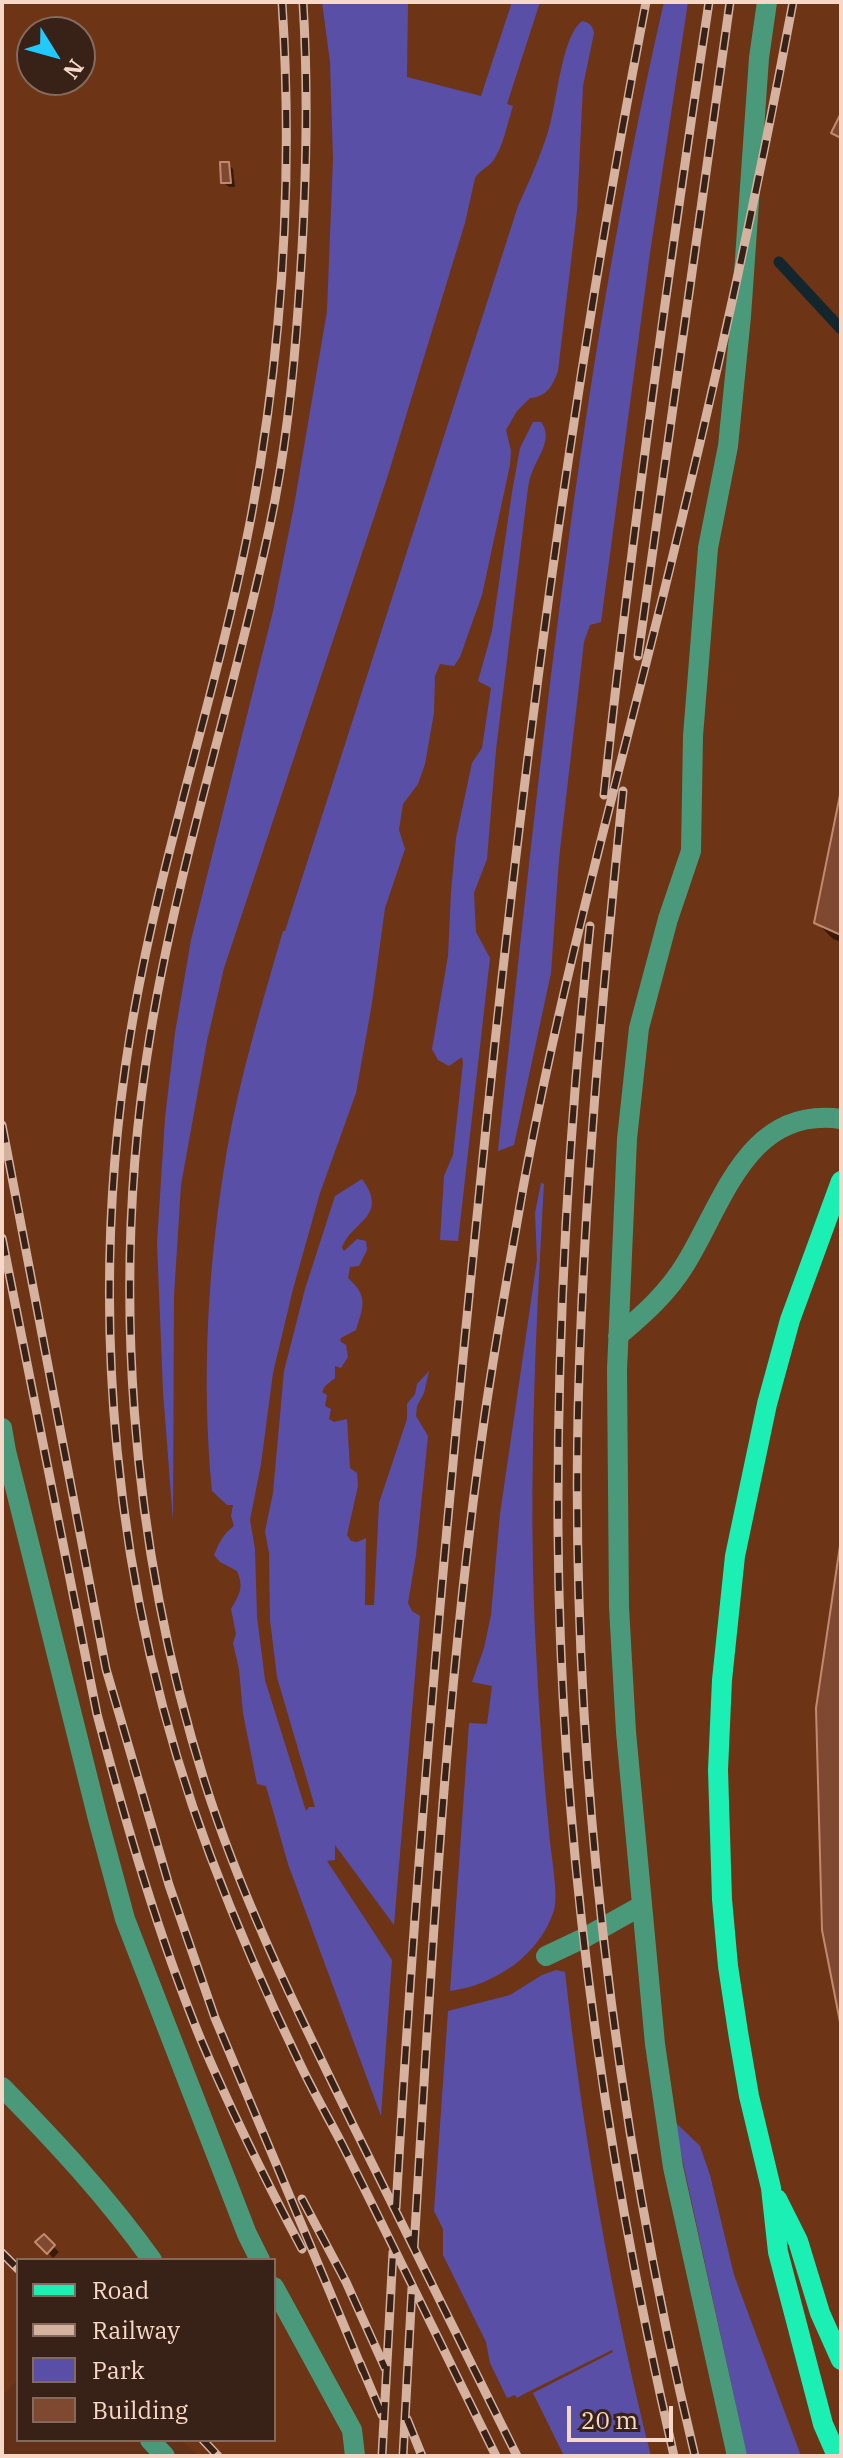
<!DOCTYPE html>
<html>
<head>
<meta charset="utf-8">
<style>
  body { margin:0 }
  #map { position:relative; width:843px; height:2458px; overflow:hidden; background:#633118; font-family:"IBM Plex Serif",serif }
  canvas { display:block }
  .frame { position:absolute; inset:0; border:4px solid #f6d7c8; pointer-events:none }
  .legend { position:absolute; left:16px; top:2258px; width:260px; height:184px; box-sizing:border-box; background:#382116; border:2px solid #846a5d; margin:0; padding:10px 14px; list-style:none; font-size:24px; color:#f6d7c8 }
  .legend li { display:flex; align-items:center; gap:16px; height:40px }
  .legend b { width:40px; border:2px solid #846a5d }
  .north { position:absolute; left:16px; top:16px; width:80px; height:80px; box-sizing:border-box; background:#382116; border:2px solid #846a5d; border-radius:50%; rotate:127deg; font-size:22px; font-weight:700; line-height:32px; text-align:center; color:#f6d7c8 }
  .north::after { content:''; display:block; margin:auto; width:28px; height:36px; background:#21c9fd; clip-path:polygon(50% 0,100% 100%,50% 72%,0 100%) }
  .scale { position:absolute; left:567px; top:2406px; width:106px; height:36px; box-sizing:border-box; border:4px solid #f6d7c8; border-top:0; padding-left:10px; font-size:24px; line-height:28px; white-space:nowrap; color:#f6d7c8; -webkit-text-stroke:6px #382116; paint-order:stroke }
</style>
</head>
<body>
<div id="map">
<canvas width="843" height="2458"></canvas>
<div class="frame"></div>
<ul class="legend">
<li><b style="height:10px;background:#1cefb3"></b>Road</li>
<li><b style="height:10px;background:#d5b1a0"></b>Railway</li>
<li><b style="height:22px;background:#5a4fa7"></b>Park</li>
<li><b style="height:22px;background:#7e4930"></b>Building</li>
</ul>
<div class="north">N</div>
<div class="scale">20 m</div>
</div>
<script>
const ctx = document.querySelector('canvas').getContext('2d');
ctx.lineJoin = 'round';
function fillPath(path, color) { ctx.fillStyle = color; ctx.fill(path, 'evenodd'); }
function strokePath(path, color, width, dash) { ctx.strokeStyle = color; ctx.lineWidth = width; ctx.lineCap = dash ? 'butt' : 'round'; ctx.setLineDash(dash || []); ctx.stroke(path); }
fillPath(new Path2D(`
  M2,2H512L487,82L520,2H841V2456H199L180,2440H274V2260H18V2380L2,2396ZM32,32H80V80H32Z`), '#6d3416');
fillPath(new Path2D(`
  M322,2H408L407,77L481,96L512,2H540L507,104L513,106C507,124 504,145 493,161C487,168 480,170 475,178L465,223L387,478L224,968L207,1041L181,1185L174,1296L173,1521L163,1391L157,1243L165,1118L175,1033L191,940L273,611L294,506L327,311L333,159L330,62Z
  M664,2H688L650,253L601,622L590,625L584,642L559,859L551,973L514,1145L498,1151C540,766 577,379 664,2Z
  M582,21C590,23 592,25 594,33L583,86L577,211L558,371C553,385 547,397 530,398L517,411L506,430L511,451L510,465L482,595L460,657L454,666L440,664L435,676L434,713L425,764L418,784L403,804L399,830L405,849L385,908L372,1003L356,1093L320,1193L293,1289L273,1373L261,1464L250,1520L255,1549L257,1617L265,1680L306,1811L309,1807H315L277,1677L270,1620L269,1553L265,1531L273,1493L284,1371L305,1289L335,1196L362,1179C390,1217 351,1221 342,1248L344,1251L357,1239L366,1241L367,1250L359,1266L350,1267L348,1278C368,1296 364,1305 356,1330L341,1338L340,1341L346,1345L348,1357L341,1368L335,1366V1378L325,1386L322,1392L327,1395L325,1406L331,1409L329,1419L334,1422L347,1419L350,1468L357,1473L358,1486L347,1535L351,1541L357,1542L366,1538L365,1605H374L379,1503L407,1419V1404L415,1394L417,1384L429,1371L424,1393L417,1406L416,1416L428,1436L416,1555L408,1603L412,1611L420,1616L394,1925L335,1845V1860L327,1861L392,1960L381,2116L288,1864L266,1786L257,1784L243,1713L239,1669L233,1643L236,1634L231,1609C240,1594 244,1587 237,1571L220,1562L214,1555C219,1543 223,1534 234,1526L231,1516L233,1505H227L212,1491C201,1378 208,1262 227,1150C240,1076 262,1004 283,931H285L518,206C529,182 540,157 548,132C557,105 561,37 582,21Z
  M533,422H541C553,438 539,455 533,470C529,478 528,488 527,496L496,750L487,859L474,893L476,932L490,958L458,1241L440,1240L444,1176L453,1155L463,1063L462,1057L449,1066L438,1060L432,1049L448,956L451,892L456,838L472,763L482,748L491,688L478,681L492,631L512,492L520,448Z
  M541,1183L544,1184C535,1339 528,1495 536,1650C539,1711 543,1771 549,1832C550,1849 559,1896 554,1910C540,1955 495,1985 450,1991L469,1723L487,1724L492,1686L472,1682L484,1648L491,1615L500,1514L537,1260L535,1213Z
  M556,1970L565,1972C583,2135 611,2297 651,2456H564L533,2393L613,2352L612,2350L524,2394L517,2398L515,2395L507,2398L490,2363L486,2342L443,2255V2229L434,2211L448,2011L510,1995L542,1975Z
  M674,2121L700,2146L710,2175L734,2275L801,2456H747Z`), '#5a4fa7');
fillPath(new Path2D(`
  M228,164L233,169L235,187H229L223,182Z
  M841,800V942L833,939L816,922Z
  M44,2237L59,2252L53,2258L38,2242Z`), '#0007');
strokePath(new Path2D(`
  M779,262L841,329`), '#13262e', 11);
const building = new Path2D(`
  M841,113V138L831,133Z
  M220,162H229L231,183H221Z
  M841,790V935L814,923Z
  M841,1539V2027L822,1930L816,1708Z
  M44,2234L55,2245L47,2254L35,2242Z`);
fillPath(building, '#7e4930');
strokePath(building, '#c3896e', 2);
strokePath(new Path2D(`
  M618,1336C644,1314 668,1293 686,1263C724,1201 748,1106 841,1119
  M2,1428L6,1451L98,1819L125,1919L247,2234L260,2260
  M546,1956L584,1938L641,1906
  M2,2087C56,2142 107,2197 152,2260
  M274,2287L352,2430L355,2456
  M150,2440L165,2456
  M737,2456L673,2167L655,2044L626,1732L619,1607L617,1370L627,1139L639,1028L668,919L691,851L693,736L708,548L728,446L741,316L759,58L767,2`), '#4b997b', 20);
strokePath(new Path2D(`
  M777,2199L798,2241L820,2313L841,2360
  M837,2456L823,2424L778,2252L771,2188L749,2096L738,2032L728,1966L722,1899L718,1770L722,1680L735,1556L767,1404L790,1320L841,1181`), '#1cefb3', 20);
const rail = new Path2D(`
  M282,2C293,173 283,344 252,512C219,688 159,858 130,1036C86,1308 113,1596 210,1855C237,1927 268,1998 301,2066C314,2093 329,2119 343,2146C395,2249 445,2353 496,2456
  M303,2C309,100 306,198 299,296C294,373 286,450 270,525C234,696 178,863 150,1036C110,1280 130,1546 205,1783C242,1900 298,2012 352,2123C407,2234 462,2345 517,2456
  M638,656L730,2
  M623,791C602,998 583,1204 578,1412C571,1757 614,2121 695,2456
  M604,795C632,530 669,266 709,2
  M590,926C569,1127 557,1327 558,1529C560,1841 604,2152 674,2456
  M2,1125L106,1669L169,1885L215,2018L363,2371
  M2,1238L97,1714C126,1824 158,1935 201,2040C231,2111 266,2181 302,2249
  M302,2199L346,2282L385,2368
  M396,2208C415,1874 444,1540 478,1207C518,803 569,400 646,2
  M414,2248C431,1970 445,1690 485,1414C496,1338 510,1263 523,1188C560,988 614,792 663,596C712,399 756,201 793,2
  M2,2253L18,2269
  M360,2363L382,2415
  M407,2419L422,2456
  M203,2440L218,2456
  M382,2456L393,2252
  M403,2456L412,2288`);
strokePath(rail, '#d5b1a0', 9);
strokePath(rail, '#382116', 6, [18]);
</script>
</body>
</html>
